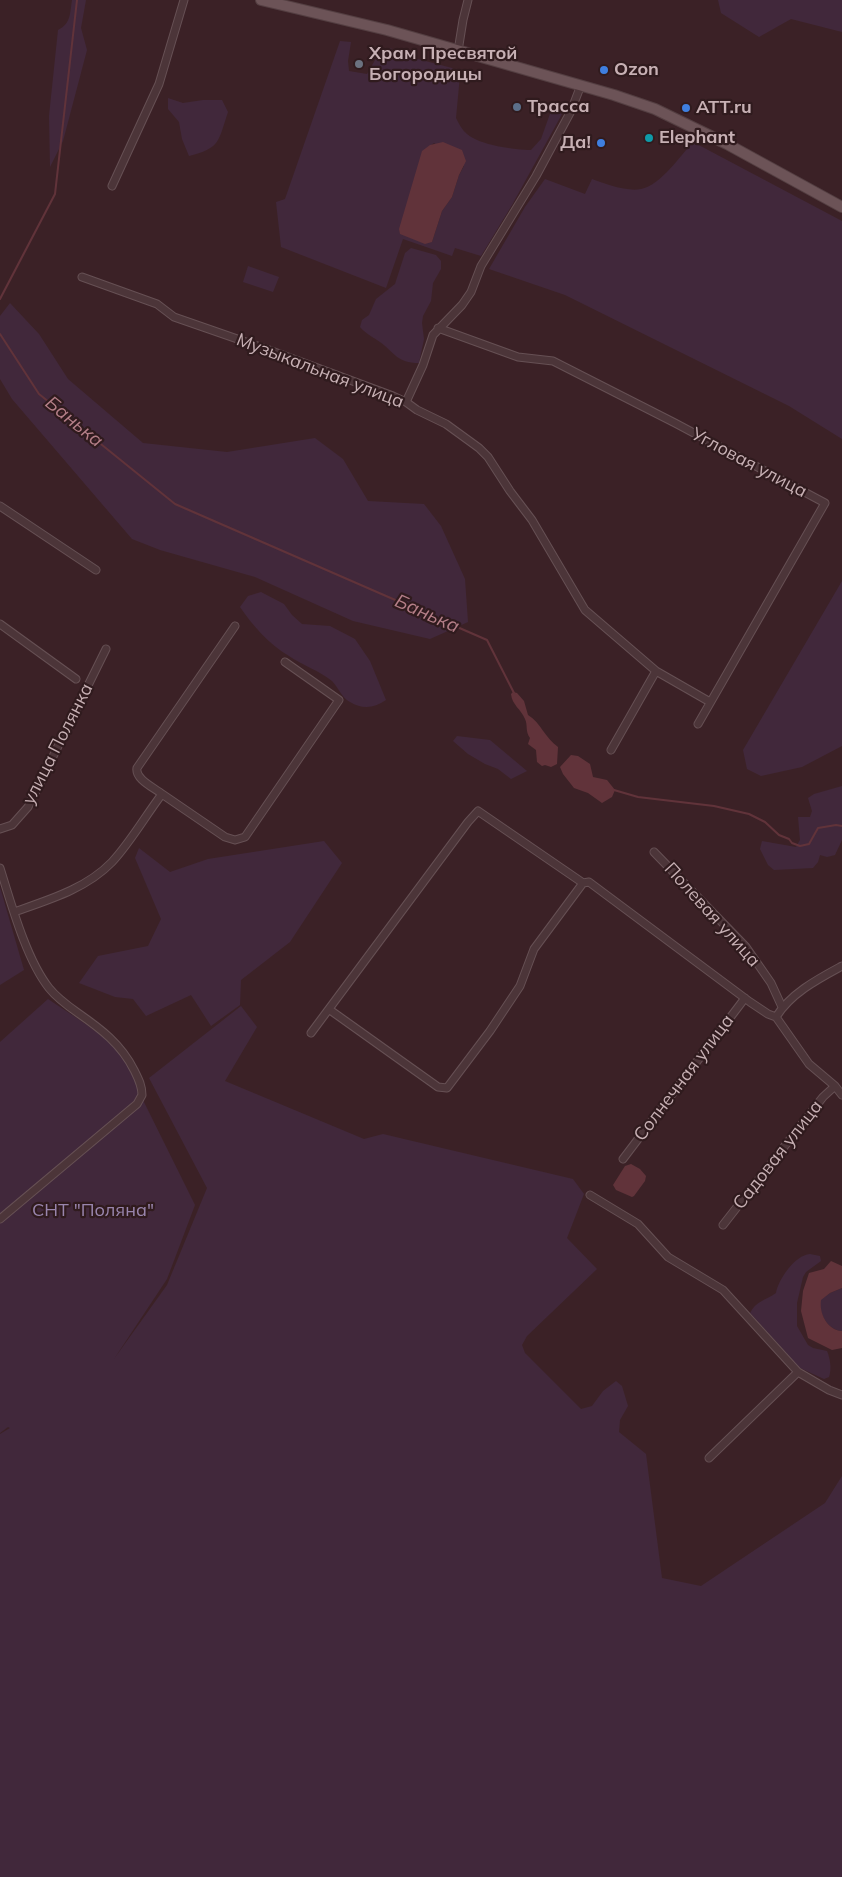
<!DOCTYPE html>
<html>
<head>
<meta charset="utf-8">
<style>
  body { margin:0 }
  canvas { display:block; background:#3b2126 }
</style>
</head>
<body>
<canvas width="842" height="1877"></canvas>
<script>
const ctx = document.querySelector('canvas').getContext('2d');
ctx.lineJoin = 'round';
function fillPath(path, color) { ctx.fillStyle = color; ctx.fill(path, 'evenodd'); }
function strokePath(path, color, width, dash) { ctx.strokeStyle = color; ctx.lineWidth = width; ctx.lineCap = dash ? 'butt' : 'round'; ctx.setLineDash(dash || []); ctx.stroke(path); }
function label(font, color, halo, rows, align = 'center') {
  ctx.font = font + ' Mulish,sans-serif'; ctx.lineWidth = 4.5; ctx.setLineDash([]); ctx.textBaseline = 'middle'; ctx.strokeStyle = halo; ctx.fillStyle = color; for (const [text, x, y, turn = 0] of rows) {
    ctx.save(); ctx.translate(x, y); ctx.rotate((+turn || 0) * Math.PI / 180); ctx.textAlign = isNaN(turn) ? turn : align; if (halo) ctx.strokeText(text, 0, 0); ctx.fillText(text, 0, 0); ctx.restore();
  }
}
fillPath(new Path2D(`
  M72,0H86L81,28L87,50L63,141L50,167L49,116L58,30C71,24 70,13 72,0Z
  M718,0H842V32L791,19L759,37L721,13Z
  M340,41L351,42L348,61L349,71L367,74C374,65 378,47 391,48L395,53L452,68L460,75L456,118C459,124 462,130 467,134C479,145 515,150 531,150L541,139L551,111L562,114L512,205L481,256L455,248L452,256L403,239L386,288L281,247L276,202L285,199ZM434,143L464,166L459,175L452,197L442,211L432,242L422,152Z
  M168,98L183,103L203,100H222L228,112C218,141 221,148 189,156L182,139L179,122L168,109Z
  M693,142L842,221V439L789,406L565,295L489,269L525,207L545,179L585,194L592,179C606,184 627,192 641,189C661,185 680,156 693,142Z
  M411,248L436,255L441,261V269L433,283L431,301L423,316L422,323L424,339L419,363C397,363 395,353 380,342C373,337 366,334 360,327L362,320L369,315L376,299L395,284L405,253Z
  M248,266L279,277L273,292L243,282Z
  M10,303L39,334L68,379L143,443L227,452L315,438L343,459L368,501L424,504L441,526L465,579L468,622L430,639L353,621L255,577L160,550L132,539L12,399L0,379V316Z
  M842,581V746L802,767L761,776L747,769L743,750Z
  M261,592L284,604L292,615L302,624L330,626L355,639L370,661L386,700C374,708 363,710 350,702C342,698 338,687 332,681C320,671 302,665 289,656C270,645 252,625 240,607L248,596Z
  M457,736L490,740L527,771L511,779L498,769L485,764L468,754L453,741Z
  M842,786V840L835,855L827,857L820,855L818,862L813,868L774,870L768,865L760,849L762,841L796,847L800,840L798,817H810L812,811L808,798L814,794Z
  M324,841L342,863L290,942L241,980L240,1005L211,1026L191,995L146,1016L133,999L115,997L79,983L98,956L148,946L161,919L135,858L139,848L170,872L208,859Z
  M0,887L24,970L0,985Z
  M48,999C83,1023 132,1048 140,1094L195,1205L167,1279L114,1359L167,1285L207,1188L149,1078L241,1006L257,1027L225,1081L364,1139L383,1134L573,1179L584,1194L567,1238L597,1269L527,1336L522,1345L525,1353L581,1409L592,1406L603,1391L616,1381L622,1386L628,1406L620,1420L619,1432L646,1454L662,1578L701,1586L825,1503L842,1476V1877H0V1434L10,1428L8,1427L0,1433V1042Z
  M810,1254L820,1256L821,1261L806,1272L803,1277L797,1303V1326L808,1345L813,1348L827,1351C830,1358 832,1369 829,1377L824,1379L800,1368L750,1313C756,1301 766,1300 776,1293C778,1280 795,1255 810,1254Z
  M842,1288V1331C827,1330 819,1313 820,1300L830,1293Z`), '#41283b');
fillPath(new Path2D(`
  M443,142L462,150L466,161L459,175L452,197L442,211L432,242L425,244L400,234L399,229L422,151L430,145Z
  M513,692L517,693L524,701L528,715C541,723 545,738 558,747L557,764L551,767L545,765L542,766L537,762L536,750L528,744L530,738C525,731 528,725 525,719C521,709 512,705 511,694Z
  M571,755L578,756L590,764L593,777L607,780L615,790L612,797L602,803L588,793L574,788L563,774L560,767Z
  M631,1164L640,1169L646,1176L645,1181L634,1196L632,1197L616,1190L613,1185L625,1166Z
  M831,1261L842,1266V1288L830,1293L821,1300C819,1313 827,1330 842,1331V1348L832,1350L808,1338L801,1311L803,1291L809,1273L824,1269Z`), '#61333a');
strokePath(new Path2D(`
  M0,299L55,194L77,0
  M0,334L39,394L175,504L487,640L514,693
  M614,790L638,797L714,806L749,814L765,822L779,835L789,839L792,843L800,846L809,844L818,828L836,825L842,826`), '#61333a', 2);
const minor = new Path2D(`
  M458,51L463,20L468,0
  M112,186L159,84L184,0
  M82,277L157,304L174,317L269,350L393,396L406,402L417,410L446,424L479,448L488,457L510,491L532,520L585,610L656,671L710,702
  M438,328L518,357L553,361L675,423L825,503L698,724
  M406,402L423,365L433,335L462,305L471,292L481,266L536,176L571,111L581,85
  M0,506L96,570
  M0,624L76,679
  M611,750L656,671
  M162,794C153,787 135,779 137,768L235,626
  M0,829L12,825L28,807L106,649
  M654,852L746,947L771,983L782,1007
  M0,868C11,903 26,959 49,988C57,998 68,1006 78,1013C101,1029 121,1044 134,1070C138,1078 142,1085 142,1095L137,1104L0,1219
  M14,912C48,900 86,889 112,862C130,843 146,815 162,794L225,837L235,840L245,837L339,700L285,662
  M330,1010L438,1087L447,1088L490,1031L520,986L534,949L583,883
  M776,1017C791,993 818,979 842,966
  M311,1033L468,822L478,811L583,883L589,882L750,1002L768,1014L776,1017L809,1064L835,1086L842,1095
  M623,1159L745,998
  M590,1195L638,1224L668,1257L723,1290L798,1372L829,1390L842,1395
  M723,1225L823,1097L835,1086
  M709,1458L798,1372`);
const primary = new Path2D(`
  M261,0L387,30L614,95L655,109L727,144L842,207`);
strokePath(minor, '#665054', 9);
strokePath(primary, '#543f42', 12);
strokePath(minor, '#4c3539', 7);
strokePath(primary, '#6c5357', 10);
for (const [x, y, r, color] of [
  [359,64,5,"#6b7280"],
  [604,70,5,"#3f7fe0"],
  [517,107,5,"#5c6f8a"],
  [686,108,5,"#3f7fe0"],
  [649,138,5,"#0f9aa8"],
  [601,143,5,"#3f7fe0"]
]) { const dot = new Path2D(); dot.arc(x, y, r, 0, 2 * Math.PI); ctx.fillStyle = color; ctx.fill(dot); strokePath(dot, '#301b1e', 2); }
label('bold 18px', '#c7b0b4', '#301b1e', [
  ["Храм Пресвятой",369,54],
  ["Богородицы",369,75],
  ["Ozon",614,70],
  ["Трасса",527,107],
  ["ATT.ru",696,108],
  ["Elephant",659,138],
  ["Да!",591,143,"right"]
], 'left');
label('18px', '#c7b0b4', '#301b1e', [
  ["Музыкальная улица",320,371,21],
  ["Угловая улица",749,463,28],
  ["улица Полянка",58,744,-63],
  ["Полевая улица",712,915,48],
  ["Солнечная улица",684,1078,-53],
  ["Садовая улица",778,1155,-52]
]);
label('18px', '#9985ad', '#301b1e', [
  ["СНТ \"Поляна\"",93,1211]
]);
label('italic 19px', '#b57f88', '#301b1e', [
  ["Банька",74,422,39],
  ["Банька",427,614,24]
]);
</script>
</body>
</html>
